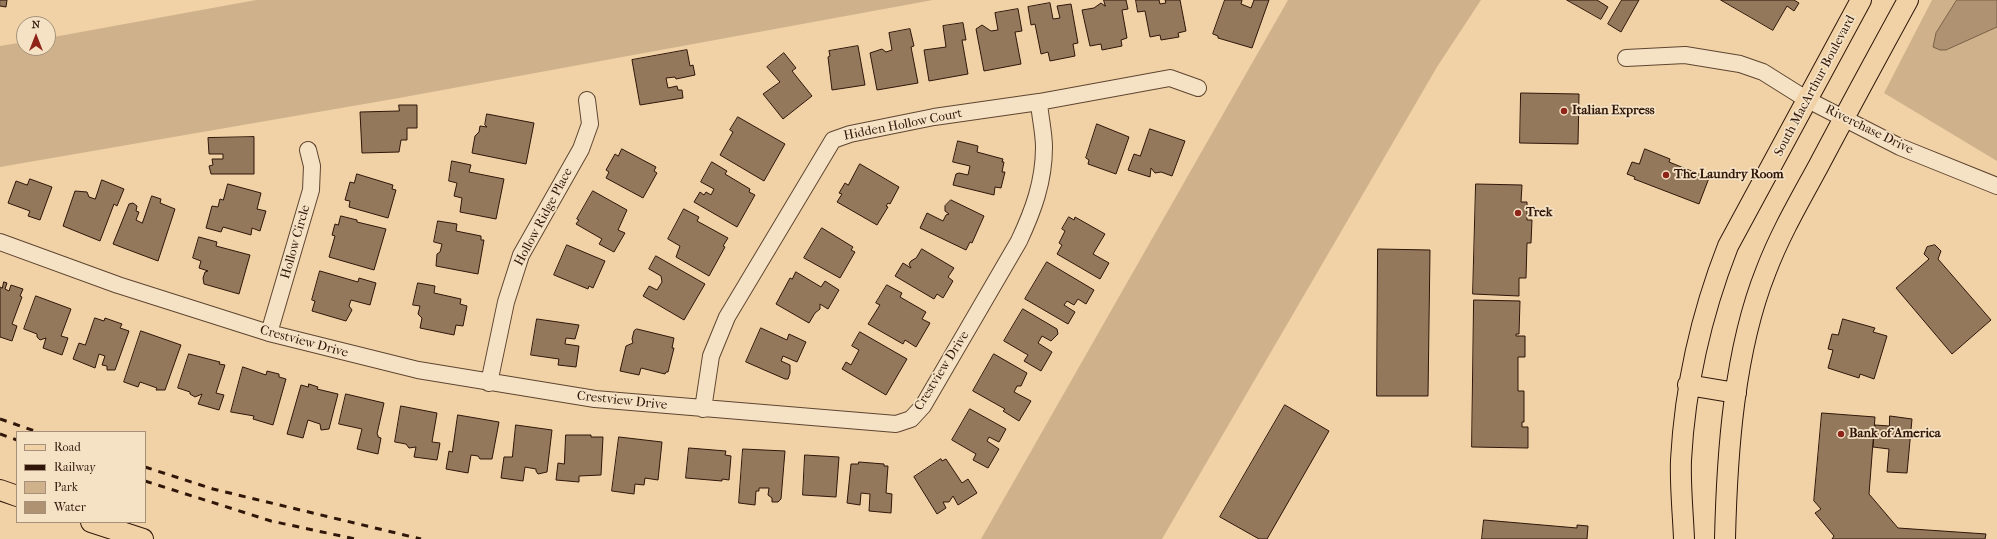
<!DOCTYPE html>
<html>
<head>
<meta charset="utf-8">
<style>
  body { margin:0 }
  #map { position:relative; width:1997px; height:539px; overflow:hidden; background:#f0d2a6; font-family:"IM FELL French Canon",serif }
  canvas { display:block }
  .legend { position:absolute; left:16px; top:431px; width:130px; height:92px; box-sizing:border-box; background:#f5e2c5; border:1px solid #a6907a; margin:0; padding:5px 7px; list-style:none; font-size:12px; color:#2f1609 }
  .legend li { display:flex; align-items:center; gap:8px; height:20px }
  .legend b { width:20px; border:1px solid #a6907a }
  .north { position:absolute; left:16px; top:16px; width:40px; height:40px; box-sizing:border-box; background:#f5e2c5; border:1px solid #a6907a; border-radius:50%; rotate:0deg; font-size:11px; font-weight:700; line-height:16px; text-align:center; color:#2f1609 }
  .north::after { content:''; display:block; margin:auto; width:14px; height:18px; background:#8f2418; clip-path:polygon(50% 0,100% 100%,50% 72%,0 100%) }
</style>
</head>
<body>
<div id="map">
<canvas width="1997" height="539"></canvas>
<ul class="legend">
<li><b style="height:5px;background:#f0d2a6"></b>Road</li>
<li><b style="height:5px;background:#2f1609"></b>Railway</li>
<li><b style="height:11px;background:#cfb28b"></b>Park</li>
<li><b style="height:11px;background:#ae9271"></b>Water</li>
</ul>
<div class="north">N</div>
</div>
<script>
const ctx = document.querySelector('canvas').getContext('2d');
ctx.lineJoin = 'round';
function fillPath(path, color) { ctx.fillStyle = color; ctx.fill(path, 'evenodd'); }
function strokePath(path, color, width, dash) { ctx.strokeStyle = color; ctx.lineWidth = width; ctx.lineCap = dash ? 'butt' : 'round'; ctx.setLineDash(dash || []); ctx.stroke(path); }
function label(font, color, halo, rows, align = 'center') {
  ctx.font = font + ' "IM FELL French Canon",serif'; ctx.lineWidth = 3.5; ctx.setLineDash([]); ctx.textBaseline = 'middle'; ctx.strokeStyle = halo; ctx.fillStyle = color; for (const [text, x, y, turn = 0] of rows) {
    ctx.save(); ctx.translate(x, y); ctx.rotate((+turn || 0) * Math.PI / 180); ctx.textAlign = isNaN(turn) ? turn : align; if (halo) ctx.strokeText(text, 0, 0); ctx.fillText(text, 0, 0); ctx.restore();
  }
}
fillPath(new Path2D(`
  M256,0H933L399,98L0,167V46L24,42V48H48V38Z
  M1288,0H1481L1437,67L1162,539H981Z
  M1932,0H1997V161L1884,93Z`), '#cfb28b');
const water = new Path2D(`
  M1957,0H1997V27L1946,50H1940L1933,47L1936,33Z`);
fillPath(water, '#ae9271');
strokePath(water, '#7b6047', 1);
const building = new Path2D(`
  M0,0H7L6,7L0,6Z
  M1104,0H1126L1128,9L1122,10L1127,38L1121,40L1122,46L1102,50L1101,44L1090,46L1082,10L1094,8L1101,3L1105,6Z
  M1136,0H1159L1160,4L1166,3L1165,0H1180L1186,31L1178,33L1179,37L1161,40L1160,35L1150,37L1145,11L1138,12Z
  M1225,0H1242L1241,4L1251,8L1254,0H1269L1252,48L1218,38V36L1213,34Z
  M1567,0H1597L1608,7L1601,19Z
  M1622,0H1639L1621,32L1608,24Z
  M1721,0H1794L1799,3L1794,11L1787,6L1773,30Z
  M1050,3L1053,19L1060,18L1057,6L1071,4L1078,43L1073,44L1075,56L1050,61L1048,52L1041,54L1035,24L1031,25L1028,7Z
  M1018,9L1022,31L1015,32L1021,64L984,71L976,29L982,25L991,31L998,30L995,13Z
  M963,23L966,40H962L968,74L929,81L924,50L946,47L943,26Z
  M910,29L914,46L911,47L918,83L877,90L870,53L882,49L886,52L892,50L889,33Z
  M858,46L865,85L832,90L828,57L830,56L829,51Z
  M687,50L690,66L693,65L695,75L676,79L675,77L666,78L668,88L677,86L678,90H682L683,98L640,105L632,60Z
  M784,53L796,68L792,71L812,96L783,119L763,94L780,82L767,67Z
  M1521,93L1579,94L1578,144L1520,143Z
  M399,105H417V128H407V140H401L399,152L362,153L360,112L399,111Z
  M487,114L534,123L526,164L472,153L475,136L479,132L480,126L487,127L485,125Z
  M738,117L785,144L764,181L720,155L733,132L730,130Z
  M1097,124L1129,137L1116,174L1088,164L1089,160L1086,158Z
  M1150,129L1185,141L1172,176L1161,172L1155,173L1151,168L1150,177L1128,170L1134,154L1140,156Z
  M254,137V174H211L209,166L213,165L212,159H223V154H209L208,138Z
  M958,141L978,146L977,152L1003,159L1002,162H1004L1002,172H1005L1001,188L995,187L994,195L953,185L956,174L959,173L968,175L970,166L953,162Z
  M622,149L656,167L654,171L657,173L643,198L606,178L609,172L606,170L615,154L618,156Z
  M1645,149L1670,159L1669,162L1709,178L1699,204L1634,179L1635,177L1627,174L1632,162L1639,164Z
  M452,161L471,165L469,172L504,179L496,219L460,212L462,198L454,196L457,183L449,181Z
  M712,162L727,171L725,174L750,189L749,192L755,195L737,227L694,202L700,192L704,195L706,192L711,195L714,189L701,182Z
  M860,164L899,187L890,204L888,203L886,206L888,207L877,225L837,202L842,194L839,193L845,183L848,185Z
  M357,174L393,185L392,189L396,190L388,218L349,207L350,201L345,200L350,182L354,183Z
  M30,179L52,187L40,220L28,216L30,211L8,203L16,181L27,185Z
  M102,180L124,189L117,206L114,204L100,241L63,226L75,191L87,192L89,197L95,199Z
  M228,184L261,193L257,209L266,211L260,231L252,228L251,235L223,227L221,232L206,228L212,206L218,207L220,199L223,200Z
  M1476,184L1522,185L1521,202H1527V220H1532L1531,243H1527L1526,278H1519V296L1473,294Z
  M593,191L627,210L618,230L625,233L614,252L599,244L602,239L576,224L579,220L577,219Z
  M152,196L161,199L160,203L175,209L158,261L113,244L129,204L133,203L137,206L136,211L139,212L136,220L142,223Z
  M951,200L984,216L972,243L970,242L966,250L920,228L927,213L943,221L946,215L949,214L945,211V206Z
  M684,209L699,217L697,221L728,238L723,246L725,247L709,276L676,257L680,246L668,239Z
  M341,216L357,220V222L386,229L374,270L329,257L335,236L332,235L335,224L338,225Z
  M1069,217L1074,220L1075,217L1105,234L1093,254L1109,263L1100,279L1057,254L1062,245L1059,243L1065,231L1062,229Z
  M438,221L457,224L456,231L481,236V240H484L478,274L436,266L437,254L440,252L442,244L434,242Z
  M822,228L853,247L851,250L855,252L840,278L804,258Z
  M199,237L217,242L216,246L250,255L239,294L204,284L203,278L205,272L208,271L199,268L201,261L193,258Z
  M567,245L605,261L593,288L589,286L588,289L554,275Z
  M1935,245L1941,251L1938,259L1991,320L1952,354L1896,288L1929,259L1924,254L1927,247Z
  M922,249L954,268L948,277L953,281L943,298L937,294L934,299L895,276L903,263L911,268L909,264L911,261L916,258Z
  M1378,249L1430,250L1428,396H1377Z
  M656,256L705,284L684,320L643,296L649,286L657,290L662,282L661,276L649,269Z
  M1047,262L1094,290L1086,304L1078,299L1074,305L1067,301L1064,305L1075,312L1068,324L1025,299Z
  M320,271L358,282L359,278L376,283L370,305L351,300L349,306L352,310L346,321L312,311L315,301L312,300Z
  M796,272L821,287L825,281L839,290L828,309L820,304V309L815,313L809,323L776,304L790,278L792,279Z
  M4,282L7,283L5,289L9,291L11,285L23,289L20,296L22,297L12,324L17,326L12,341L0,337V287L2,288Z
  M418,283L435,286L434,293L461,299L460,304L467,306L463,326L456,325L454,335L420,328L422,318L418,314L420,306L413,305Z
  M887,285L902,293L900,297L926,312L922,319L930,323L916,347L905,340L903,344L868,324L880,305L876,303Z
  M36,296L71,309L61,336L68,338L62,355L43,348L46,338L40,340L37,337V334L24,329Z
  M1474,300L1520,301L1519,334H1516V336H1525V357H1518V391H1524V422H1522V427H1528V448L1472,447Z
  M1023,309L1057,329L1058,334L1051,341L1042,336L1038,343L1052,352L1041,371L1024,361L1028,355L1004,341Z
  M95,318L104,321L105,318L122,324L120,328L129,331L115,370H107V366L102,365L105,356L99,354L95,368L73,359L79,343L85,345Z
  M537,319L579,325L575,339L566,338L565,344L579,346L576,367L558,365L559,359L531,355Z
  M1843,319L1875,328L1873,332L1887,336L1874,379L1860,374L1859,378L1828,368L1833,350L1828,349L1832,334L1838,335Z
  M761,328L787,340L789,334L806,342L797,362L783,356L781,361L790,365V373L788,379H785L746,362Z
  M637,329L674,338L672,348H674L668,372H666L665,374L641,368L639,375L620,371L626,346L633,343L632,339L634,331Z
  M141,331L181,345L165,390H156L157,388L140,382L138,387L124,382Z
  M860,332L907,359L886,395L842,369L846,362L851,365L859,350L852,346Z
  M189,354L220,362L219,364L225,365L216,393L224,395L219,410L198,404L202,394L195,397L190,394V392L178,388Z
  M994,354L1027,373L1021,386H1017L1014,392L1031,401L1019,421L1003,411L1005,409L973,391Z
  M243,367L266,375L267,371L279,374V377L286,379L273,425L253,419L254,416L231,412Z
  M309,384L318,387L317,389L338,394L329,429L321,430L320,424L308,420L303,438L287,434L301,385L308,387Z
  M346,394L384,403L377,434L378,435V437L381,438L378,454L357,449L362,429L339,424Z
  M1285,405L1329,431L1267,539H1259L1220,517Z
  M401,406L437,413L432,442L440,443L437,460L414,457L416,447L409,448L406,444L395,442Z
  M970,409L1006,429L999,442L989,437L987,441L999,449L988,468L973,460L976,454L952,440Z
  M1822,413L1875,417L1869,494L1898,528L1986,534L1985,539H1832L1834,536L1815,513L1821,509L1814,501Z
  M458,415L499,422L492,459H480L478,456L471,455L468,473L446,469L449,451L452,452Z
  M1890,416L1912,419L1907,473L1887,472L1889,449L1873,447L1875,425L1889,426Z
  M516,425L552,430L547,472L538,474L536,471V469L525,467L523,481L501,478L504,457H512Z
  M566,435H591V437H603L601,475L579,476V482L556,480L558,463L564,464Z
  M619,437L662,442L658,480L645,478L644,485L635,484L634,494L612,491Z
  M689,448L726,451L725,455L731,456L729,480L722,479V481L686,478Z
  M743,449L785,451L781,499L778,502H772V498L768,495L769,488H759V491H756L755,505L739,503Z
  M805,455L839,457L836,497L803,495Z
  M941,459L942,461L946,459L962,483L968,479L977,493L958,505L953,496L949,502H943L946,508L937,514L914,477Z
  M859,462L884,464V466H888L886,493L892,494L891,513L869,511L870,494L861,493L860,505L847,503L851,464H858Z
  M1484,520L1577,528V525L1588,526L1587,539H1482Z`);
fillPath(building, '#93785b');
strokePath(building, '#2f1609', 1);
const minor = new Path2D(`
  M1626,58L1685,55L1740,64L1763,72L1806,99L1900,147L1997,186
  M0,242L118,285L269,333L418,370L595,399L896,424L911,419L923,406L1019,241C1033,211 1044,182 1044,147C1044,133 1040,117 1039,102
  M269,333L311,190L312,166L308,150
  M489,383L506,302L521,255L581,149L590,124L587,100
  M703,409L711,356L727,317L833,140L850,134L934,117L1039,102L1170,78L1198,88`);
const major = new Path2D(`
  M1688,385L1736,393
  M0,490L17,496
  M91,522L143,539
  M1684,539C1683,513 1680,486 1681,460C1685,386 1701,315 1728,246L1861,0
  M1725,539C1727,453 1734,351 1766,271C1780,234 1800,200 1819,165C1848,110 1878,55 1908,0`);
strokePath(minor, '#5f4530', 18);
strokePath(major, '#2f1609', 22);
strokePath(minor, '#f5e2c5', 16);
strokePath(major, '#f0d2a6', 20);
strokePath(new Path2D(`
  M0,419L38,432
  M0,434L17,440
  M145,467L213,489L421,539
  M145,481L271,521L355,539`), '#2f1609', 3, [7, 7]);
for (const [x, y, r, color] of [
  [1564,111,4,"#8f2418"],
  [1666,175,4,"#8f2418"],
  [1518,213,4,"#8f2418"],
  [1841,434,4,"#8f2418"]
]) { const dot = new Path2D(); dot.arc(x, y, r, 0, 2 * Math.PI); ctx.fillStyle = color; ctx.fill(dot); strokePath(dot, '#f5e2c5', 1.5); }
label('13px', '#2f1609', '#f5e2c5', [
  ["South MacArthur Boulevard",1815,86,-62],
  ["Hidden Hollow Court",903,125,-11],
  ["Riverchase Drive",1869,130,26],
  ["Hollow Ridge Place",544,217,-62],
  ["Hollow Circle",296,242,-74],
  ["Crestview Drive",304,342,15],
  ["Crestview Drive",942,371,-58],
  ["Crestview Drive",622,401,6]
]);
label('bold 13px', '#2f1609', '#f5e2c5', [
  ["Italian Express",1572,111],
  ["The Laundry Room",1674,175],
  ["Trek",1526,213],
  ["Bank of America",1849,434]
], 'left');
</script>
</body>
</html>
